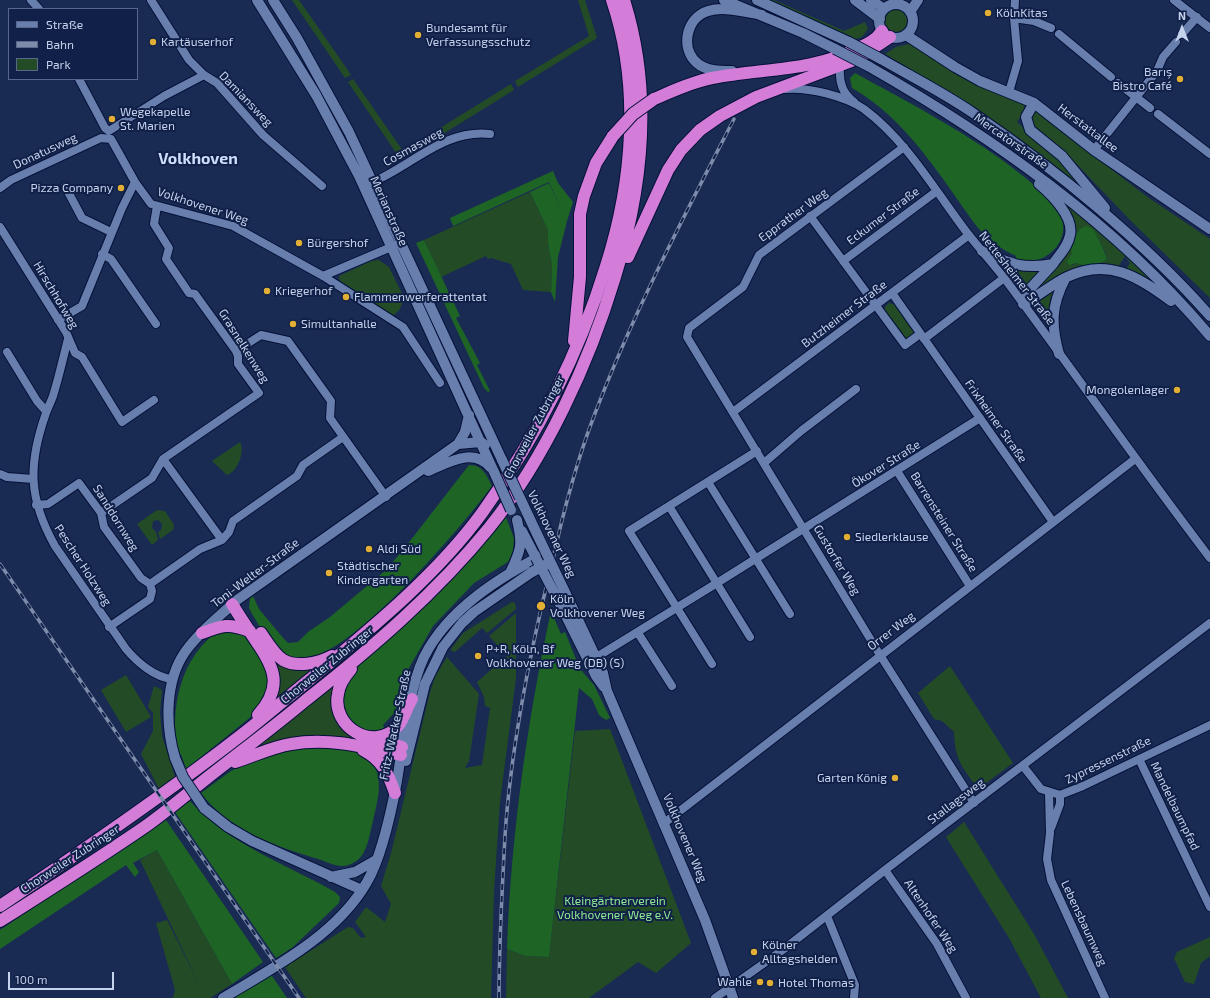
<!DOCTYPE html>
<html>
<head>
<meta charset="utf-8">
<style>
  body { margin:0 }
  #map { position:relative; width:1210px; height:998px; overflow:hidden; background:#1a2b53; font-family:"Exo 2",sans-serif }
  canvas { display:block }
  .legend { position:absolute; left:8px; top:8px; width:130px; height:72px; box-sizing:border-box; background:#102048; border:1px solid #59688a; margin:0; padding:5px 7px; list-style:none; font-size:12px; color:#c6d3ed }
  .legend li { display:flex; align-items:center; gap:8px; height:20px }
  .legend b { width:20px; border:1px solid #59688a }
  .north { position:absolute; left:1162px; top:8px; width:40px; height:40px; -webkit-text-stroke:3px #102048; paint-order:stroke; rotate:0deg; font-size:11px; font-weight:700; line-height:16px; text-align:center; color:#c6d3ed }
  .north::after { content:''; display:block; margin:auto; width:14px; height:18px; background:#c6d3ed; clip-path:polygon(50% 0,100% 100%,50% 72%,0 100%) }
  .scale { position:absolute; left:8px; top:972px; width:106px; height:18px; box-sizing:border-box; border:2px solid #c6d3ed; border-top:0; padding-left:5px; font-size:12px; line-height:14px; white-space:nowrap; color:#c6d3ed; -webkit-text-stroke:3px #102048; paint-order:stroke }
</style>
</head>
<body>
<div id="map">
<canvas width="1210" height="998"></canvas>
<ul class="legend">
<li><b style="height:5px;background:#687ead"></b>Straße</li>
<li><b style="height:5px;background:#7e8cac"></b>Bahn</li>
<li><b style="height:11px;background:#234c26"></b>Park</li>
</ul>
<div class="north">N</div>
<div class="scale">100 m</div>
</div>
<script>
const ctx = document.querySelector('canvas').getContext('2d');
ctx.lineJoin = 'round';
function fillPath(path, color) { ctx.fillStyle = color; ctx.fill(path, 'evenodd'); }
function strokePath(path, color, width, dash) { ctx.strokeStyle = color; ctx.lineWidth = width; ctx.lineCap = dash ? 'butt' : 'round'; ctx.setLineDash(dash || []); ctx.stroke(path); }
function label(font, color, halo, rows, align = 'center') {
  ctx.font = font + ' "Exo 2",sans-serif'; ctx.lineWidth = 4; ctx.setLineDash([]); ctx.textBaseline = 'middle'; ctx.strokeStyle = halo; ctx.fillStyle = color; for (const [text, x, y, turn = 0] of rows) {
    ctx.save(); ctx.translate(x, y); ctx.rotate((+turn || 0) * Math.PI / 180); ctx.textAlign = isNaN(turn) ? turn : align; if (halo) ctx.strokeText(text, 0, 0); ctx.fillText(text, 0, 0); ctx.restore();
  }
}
fillPath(new Path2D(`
  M292,0H299L345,66L351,75L345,78Z
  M578,0H585L597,38L518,87L515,81L589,36Z
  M770,0H774L844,31L865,22L868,29L862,37L855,39Z
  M885 21a11 11 0 1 1 22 0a11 11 0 1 1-22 0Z
  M913,43L1024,104L1025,110L1017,122L1059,161L1090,196L948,92L885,54L896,47Z
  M353,79L403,151L511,84L514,90L401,160L348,82Z
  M1036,111L1146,196L1210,239V298L1130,220L1068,155L1029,121V119Z
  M530,192L548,230V243L552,266L551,292L523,290L511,264L491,258L488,259L486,256L441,277L424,240Z
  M1058,195L1103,233L1156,283L1126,269L1130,263L1125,256L1118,267L1102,263L1107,259C1106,251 1100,244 1097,236L1072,254V265L1077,263L1082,266L1073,270L1034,294L1032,291L1070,243Z
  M379,260L389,267L404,298L400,309L394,315L390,314L340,283L339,276L371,261Z
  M1014,267H1045L1028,286Z
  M1055,289L1050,299L1049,315L1038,300Z
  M889,303L897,305L913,328V334L910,338H904L884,312L885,307Z
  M240,442C245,451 238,472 227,475L212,461Z
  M157,510L165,511L174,525L173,530L160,539L158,532L161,530L162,524L158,520L153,521L152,528L156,532L158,540L152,545L137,524Z
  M512,602L515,603L516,609L487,633L482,628L455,652L452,651L451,649L463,633Z
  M516,613V678L500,802L494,891L491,998H306L285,967L348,927L353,928L361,938L366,937L355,922L366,907L385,922L391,904L381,886L391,853L430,692L435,677L447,657L479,694L469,761L465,768L482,765L490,708L485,706L484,697L477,682L507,656L489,636Z
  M277,659L320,665L266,711L273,663Z
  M950,666L1013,763L978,789C962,766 955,761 954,732L942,721L934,719L918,693Z
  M126,675L151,717L126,732L101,690Z
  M342,675L387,744L241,758Z
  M154,686L162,690L160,712L162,736L175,777L159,789L141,754L153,731V713L148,707Z
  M610,729L691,943L656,973L638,962L589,998H506L507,949L525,956L549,957L575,731Z
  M964,822L1034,934L1068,998H1041L1009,938L946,837Z
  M157,850L232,984L210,998H173L175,990L156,923L167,920L201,988L140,860Z
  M1210,937V956L1201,963L1194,984L1185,982L1174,958L1177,952Z`), '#234c26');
fillPath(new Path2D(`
  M855,73C913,105 972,135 1023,176C1035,186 1051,198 1059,212C1068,227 1062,245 1049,254C1038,262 1028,263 1015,260L1016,256C1000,249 990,240 978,228C941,178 908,120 852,88L850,78Z
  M553,171L558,183L573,202L567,221L549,182L453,226L450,218Z
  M549,183L567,221L558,257L555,302L551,292L552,266L548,243V230L530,192Z
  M1086,226L1093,229C1097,236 1106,253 1107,259C1099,266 1085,268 1077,263L1069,265L1067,261L1072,254L1070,243L1080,229Z
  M424,240L460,316L456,318L480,363L477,365L490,391L488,392L484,388L416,243Z
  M469,465C483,465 487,476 492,486C464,524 345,666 297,659C276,656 258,625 249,608L250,598L253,596L259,609L284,639L288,643L298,642L308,632L330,617L386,570L403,550Z
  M505,515L514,538L513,551L508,562L474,583L433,626L409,668L395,712L383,725L385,730L374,734L350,726L339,700L356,668L424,607Z
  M551,611L561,634L565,632L580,669L594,685L610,718L606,720L599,715L592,699L579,688L549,957L525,956L507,949C511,836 527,722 551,611Z
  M221,629L247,634L272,678L258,711L186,769L181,754L178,755C169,709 180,656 221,629Z
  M326,746L364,753L379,764L375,767C383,785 377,802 373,821C369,835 368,856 353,863C341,870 330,863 318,859C275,846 229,830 201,793L231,771L268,752Z
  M190,801C228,844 286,864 335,892L340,897L339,903L293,947L276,958L175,812Z
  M166,820L263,962L232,984L157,850L133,863L139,872L135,877L126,865L0,949V930Z
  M270,973L287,998H230Z`), '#1e6525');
const street = new Path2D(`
  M31,0L39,9
  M151,0L189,60L204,75L217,83L263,135L322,186
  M1174,0L1210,28
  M1014,18L1034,21L1051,28
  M1059,34L1111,77
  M1182,34L1197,17
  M840,67C839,82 842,93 854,102
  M79,79L105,128L109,131L164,96L204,75
  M1118,83L1150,108
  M786,89C808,87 845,96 864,109C908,142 935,191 968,234C980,249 993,264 1005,279C1074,372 1140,466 1210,558
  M1009,92L1018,61L1014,18L1015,0
  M1158,114L1210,154
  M904,147L759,255L743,287L689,328L687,337L880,655L974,803
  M1094,150L1157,71L1163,57L1176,42
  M373,182C413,165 444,129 490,134
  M65,186L82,218L111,232
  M0,188L11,180L101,138L111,139L135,182L151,204L233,226L323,276L403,327L440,383
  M810,216L905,345L920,334
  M0,227L66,332L75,353L82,357L122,422L154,400
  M102,254L111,259L156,324
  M843,261L937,191
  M323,276L396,245
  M892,293L1053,522
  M58,320L82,306L122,208L135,182
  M68,339C63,358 59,377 53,396C51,402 48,407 46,413C28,464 28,498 55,546L126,649C137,662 155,678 173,679
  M924,339L1004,278
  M236,351L261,335L288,341L331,401L330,418L386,497
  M7,352L37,401L46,411
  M733,412L969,235
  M163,459L222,540
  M764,463L801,431L856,389
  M897,471L970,586
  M0,474L7,477L33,479
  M708,482L790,614
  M36,505L48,504L79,483L101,513L104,527L141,578L150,584
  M669,506L750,637
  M101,513L152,478L163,459L259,393L238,364V356L236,351L195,294L189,293L166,259L169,248L154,224L157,206
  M109,627L150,599L152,591L150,584L200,549L222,540L229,532L233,521L297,476L303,465L343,437
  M638,633L672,686
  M593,662L595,658L717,583L980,418
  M712,664L629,531L757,451
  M1139,759L1210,907
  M1023,766L1041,789L1060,795L1083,786L1210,725
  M1049,793L1050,833L1047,859L1051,880L1105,998
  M663,824L1135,459
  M1051,828L1060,804V795
  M885,870L937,944L966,998
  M827,916L855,985L854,998
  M715,998L784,949L885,870L1210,623`);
const secondary = new Path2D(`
  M257,0L316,95L359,176L494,472
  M273,0L297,38L349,132L502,460
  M724,0L803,33L835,49
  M757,0L849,42
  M855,0L880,19
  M871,0L884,9
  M879 21a17 17 0 1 1 34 0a17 17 0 1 1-34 0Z
  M910,12L918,0
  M906,35L955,67L980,81L1034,103L1094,150L1210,229
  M881,59C912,77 944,93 973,113C1055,169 1144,241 1210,316
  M868,66C994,138 1116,224 1210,336
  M732,71C720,71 706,71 697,63C680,48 686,18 708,11C724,6 745,12 762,15
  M1034,103L1026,117L1030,130L1062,156L1105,208
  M982,251C1008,263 1023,270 1053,264C1059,255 1068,247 1070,235C1074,217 1052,195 1039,184
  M1023,304C1039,296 1052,284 1067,277C1108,257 1138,277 1171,301
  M1023,304L1028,291L1053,264
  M1059,354C1051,325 1051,306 1065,279
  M458,444L465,432L469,415
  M428,471C448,463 473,447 490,467
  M520,498L537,534
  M522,531L536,558
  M510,573C521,550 523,545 517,520
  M564,590L603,673L607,691L705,920L733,998
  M559,602L596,676L604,687
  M175,758C165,725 165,681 185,652C199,632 219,617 237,600L458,444L481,442L485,445
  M406,761L425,684L443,647L462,623L474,612L532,572
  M204,808L228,827L252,841L362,890
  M331,877L355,872L376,860
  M223,998C273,968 337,935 367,882C381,858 392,808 397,781C403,744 408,691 424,657C448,609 500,577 546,553`);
const highway = new Path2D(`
  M654,99C673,91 691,82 712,78C762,68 811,72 858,48C868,44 876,40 882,31
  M628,257L668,170L681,150L700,130L720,116L756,97L857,59L890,37
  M574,341L580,277V214L584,196L596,163L613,136
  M232,604C240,617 248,629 256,641C275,668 283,687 258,715
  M202,633C223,625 228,623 250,631
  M261,633C267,642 274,654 283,660C297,668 319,663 332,656
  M351,669C345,676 339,685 338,694C331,727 374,753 398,726C404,719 407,707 412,699
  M372,738L402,747
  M363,750C382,760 388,773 395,793
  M235,762C254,756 272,747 291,744C328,737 365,747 401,755
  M0,906C78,854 157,800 231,743C258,723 283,701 309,680C369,630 436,576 482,513C536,438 579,354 606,266C633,181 641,86 612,0
  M0,921C49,890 98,859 146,826C167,811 187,794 207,778C240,752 274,727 306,700C372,648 436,593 489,528C546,457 589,363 615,277C643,187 653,92 624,0`);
strokePath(street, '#051138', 10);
strokePath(secondary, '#051138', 12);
strokePath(highway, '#051138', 14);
strokePath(street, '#687ead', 8);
strokePath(secondary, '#687ead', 10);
strokePath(highway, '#d37dd9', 12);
const rail = new Path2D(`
  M0,564L299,998
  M499,998C499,944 502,890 505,836C511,744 530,652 552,563C563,513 576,463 594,416C633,313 684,216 734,119`);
strokePath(rail, '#7e8cac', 3.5);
strokePath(rail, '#102048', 2, [6]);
const secondaryBridge = new Path2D(`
  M849,42L881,59
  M835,49L868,66
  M502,460L520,498
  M494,472L511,510
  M537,534L564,590
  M536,558L559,602
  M532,572L547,564
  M175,758L183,777L204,808`);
const highwayBridge = new Path2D(`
  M613,136L633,114L654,99`);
strokePath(secondaryBridge, '#051138', 12, []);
strokePath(highwayBridge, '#051138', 14, []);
strokePath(secondaryBridge, '#687ead', 10);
strokePath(highwayBridge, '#d37dd9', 12);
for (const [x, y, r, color] of [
  [988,13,4,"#e2af34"],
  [418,35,4,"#e2af34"],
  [153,42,4,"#e2af34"],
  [1180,79,4,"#e2af34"],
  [112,119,4,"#e2af34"],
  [121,188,4,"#e2af34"],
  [299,243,4,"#e2af34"],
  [267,291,4,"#e2af34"],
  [346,297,4,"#e2af34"],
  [293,324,4,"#e2af34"],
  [1177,390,4,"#e2af34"],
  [847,537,4,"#e2af34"],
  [369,549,4,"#e2af34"],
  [329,573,4,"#e2af34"],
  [541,606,5,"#e2af34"],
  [478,656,4,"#e2af34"],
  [895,778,4,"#e2af34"],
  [754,952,4,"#e2af34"],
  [760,982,4,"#e2af34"],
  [770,983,4,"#e2af34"]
]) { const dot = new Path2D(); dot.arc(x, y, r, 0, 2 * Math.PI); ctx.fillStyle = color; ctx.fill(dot); strokePath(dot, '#102048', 1.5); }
label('12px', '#c6d3ed', '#102048', [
  ["KölnKitas",996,13],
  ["Bundesamt für",426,28],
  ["Verfassungsschutz",426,42],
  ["Kartäuserhof",161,42],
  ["Barış",1172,72,"right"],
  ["Bistro Café",1172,86,"right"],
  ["Wegekapelle",120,112],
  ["St. Marien",120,126],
  ["Pizza Company",113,188,"right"],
  ["Bürgershof",307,243],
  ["Kriegerhof",275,291],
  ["Flammenwerferattentat",354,297],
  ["Simultanhalle",301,324],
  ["Mongolenlager",1169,390,"right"],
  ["Siedlerklause",855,537],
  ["Aldi Süd",377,549],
  ["Städtischer",337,566],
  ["Kindergarten",337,580],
  ["Köln",550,599],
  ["Volkhovener Weg",550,613],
  ["P+R, Köln, Bf",486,649],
  ["Volkhovener Weg (DB) (S)",486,663],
  ["Garten König",887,778,"right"],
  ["Kölner",762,945],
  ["Alltagshelden",762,959],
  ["Wahle",752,982,"right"],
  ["Hotel Thomas",778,983]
], 'left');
label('12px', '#c6d3ed', '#102048', [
  ["Damiansweg",246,99,46],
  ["Herstattallee",1088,128,37],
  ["Mercatorstraße",1011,141,35],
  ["Cosmasweg",413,147,-29],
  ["Donatusweg",45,151,-25],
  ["Volkhovener Weg",203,206,18],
  ["Merianstraße",389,211,66],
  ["Epprather Weg",793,215,-36],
  ["Eckumer Straße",883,216,-37],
  ["Nettesheimer Straße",1017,278,52],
  ["Hirschhofweg",56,295,59],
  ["Butzheimer Straße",844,314,-37],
  ["Grasnelkenweg",244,346,58],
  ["Frixheimer Straße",996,421,55],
  ["Chorweiler Zubringer",534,427,-62],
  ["Ökover Straße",886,464,-32],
  ["Sanddornweg",116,518,58],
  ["Barrensteiner Straße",944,522,58],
  ["Volkhovener Weg",552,534,64],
  ["Gustorfer Weg",837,560,59],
  ["Pescher Holzweg",83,565,57],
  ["Toni-Welter-Straße",255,573,-37],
  ["Orrer Weg",891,631,-37],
  ["Chorweiler Zubringer",327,665,-39],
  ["Fritz-Wacker-Straße",395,725,-78],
  ["Zypressenstraße",1108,760,-26],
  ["Stallagsweg",956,801,-37],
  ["Mandelbaumpfad",1175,806,64],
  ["Volkhovener Weg",685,838,67],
  ["Chorweiler Zubringer",70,859,-33],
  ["Altenhofer Weg",931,916,56],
  ["Lebensbaumweg",1084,923,65]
]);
label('12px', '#90eb92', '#102048', [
  ["Kleingärtnerverein",615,901],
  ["Volkhovener Weg e.V.",615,915]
]);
label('bold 16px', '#cdddfc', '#102048', [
  ["Volkhoven",198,159]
]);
</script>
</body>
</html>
